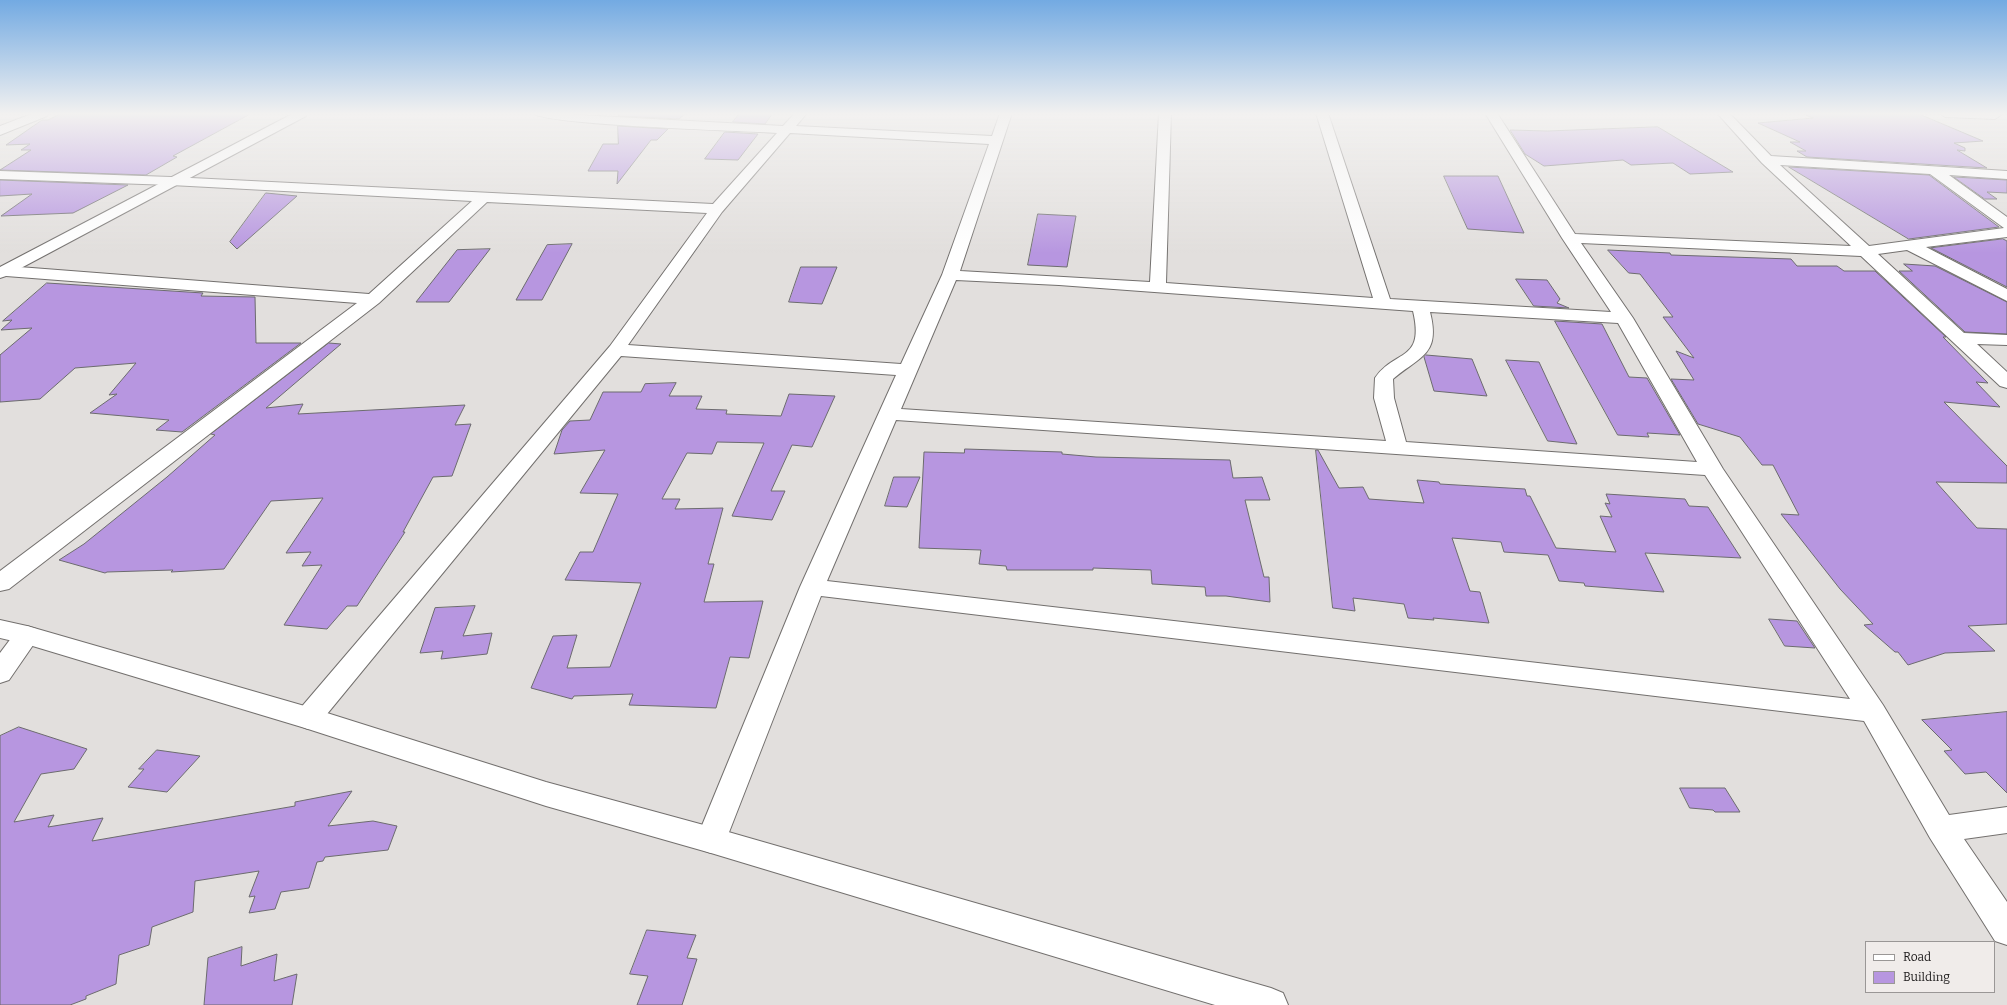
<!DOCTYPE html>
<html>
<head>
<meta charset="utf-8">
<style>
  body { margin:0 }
  #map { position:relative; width:2007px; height:1005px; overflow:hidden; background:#e2dfdd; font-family:Bitter,serif }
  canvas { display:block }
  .legend { position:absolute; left:1865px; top:941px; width:130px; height:52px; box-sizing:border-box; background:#f0ecea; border:1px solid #9a9796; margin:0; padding:5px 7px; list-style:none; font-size:12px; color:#191717 }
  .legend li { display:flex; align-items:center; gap:8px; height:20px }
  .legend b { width:20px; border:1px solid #9a9796 }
</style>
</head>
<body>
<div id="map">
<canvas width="2007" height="1005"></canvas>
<ul class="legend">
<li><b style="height:5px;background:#fff"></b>Road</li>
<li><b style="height:11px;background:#b796e0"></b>Building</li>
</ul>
</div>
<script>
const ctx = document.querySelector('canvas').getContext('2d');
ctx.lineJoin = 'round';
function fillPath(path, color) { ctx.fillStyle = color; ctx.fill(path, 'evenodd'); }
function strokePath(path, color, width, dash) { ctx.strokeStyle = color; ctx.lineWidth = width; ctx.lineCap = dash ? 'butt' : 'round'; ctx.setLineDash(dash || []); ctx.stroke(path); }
const building = new Path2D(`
  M128,113H252L173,156L177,157L146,175L0,170L31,150H21L30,144L6,145L42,120H48L58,115Z
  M619,113H686L679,119L619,116Z
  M740,113H773L765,124L733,122Z
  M1801,113L1919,114L1983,141L1954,143L1965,148V151L1957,150L1987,168L1807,157L1797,151H1806L1790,142H1800L1758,123L1813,118Z
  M618,126L668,129L657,140H651L617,184L618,171H588L603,144H618Z
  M1658,127L1733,172L1690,174L1673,163L1631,165L1623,160L1544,166L1525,154L1510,130L1547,131Z
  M725,132L758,134L738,160L705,159Z
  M1789,167L1929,175L1999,227L1909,239Z
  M1444,176H1498L1524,233L1468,229Z
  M1954,177L2007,180V193L1987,192L1997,199H1985Z
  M0,180L128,185L73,213L1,216L32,194L0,196Z
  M266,193L297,196L237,249L230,242Z
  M1038,214L1076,216L1067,267L1028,265Z
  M2003,239L2007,241V287L1931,248Z
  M572,244L542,300H516L547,245Z
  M490,249L449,302H416L457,250Z
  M1608,250L1670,253L1671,255L1791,259L1797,266H1837L1844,271H1875L1946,337H1943L1988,383L1976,382L2000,407L1944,402L2007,466V483L1936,482L1977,528L2007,529V624L1968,626L1995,651L1945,653L1908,665L1898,652H1895L1864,625L1873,624L1840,589L1781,514L1799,515L1773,465H1762L1740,437L1698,424L1671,379L1694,380L1676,351L1694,358L1663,317H1673L1640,274L1629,273Z
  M1904,264L1935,266L2007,302V334L1965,332L1899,271H1912Z
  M801,267H837L822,304L789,302Z
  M1516,279L1547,280L1560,299L1557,303L1569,308L1534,306Z
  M47,283L203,293L201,296L255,297L256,343H301L182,432L156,430L169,420L90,413L117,394L109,395L136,363L75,368L40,399L0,402V355L32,328L1,330L12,320L3,321Z
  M1555,321L1602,324L1629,377L1647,378L1680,435L1647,433L1649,437L1618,435Z
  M329,343L341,344L266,408L303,404L298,414L465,405L455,425L471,424L452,476L433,477L403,532H405L357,606H347L327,629L284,625L322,565L302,566L311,552L286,553L323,498L271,501L224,569L171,572L173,570L107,572L105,573L59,560L84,544L167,477L215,435L211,434Z
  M1426,355L1472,359L1487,396L1434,391L1424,357Z
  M1506,360L1539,362L1577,444L1548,441Z
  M676,383L669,396H702L696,409L727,410L726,414L781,416L789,394L835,396L812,447L792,445L771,491H785L772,520L732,516L764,443L717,442L712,454L687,453L662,499H680L675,509L723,508L708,564H714L704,602L763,601L749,658L730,657L716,708L629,705L633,694L574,696L572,699L531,688L553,636L577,635L567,668L610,667L641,583L565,580L580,552H593L618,494L580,493L605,450L554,454L562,430L570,421L590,420L603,392H641L645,384Z
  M965,449L1062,452V454L1096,457L1230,460L1233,478L1262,477L1270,500H1245L1264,577H1269L1270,602L1226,596H1206L1205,587L1152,584L1151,570L1093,568V570H1007L1006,566L979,564L981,550L919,548L924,452L964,453Z
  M1316,450H1318L1339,488L1363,487L1369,499L1424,503L1417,480L1439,482L1440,484L1525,489L1527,496H1530L1556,548L1616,552L1600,516L1612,517L1605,503L1610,504L1606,494L1685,499L1689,506L1708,507L1741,558L1645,553L1664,592L1585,586L1584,583L1559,581L1548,555L1504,552L1501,542L1452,538L1470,591L1480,592L1489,623L1433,618L1434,620L1408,618L1404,604L1353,598L1355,611L1333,608Z
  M894,477H920L907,507L885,506Z
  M475,606L463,636L492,633L487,654L441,659L443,651L420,653L435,608Z
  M1769,619L1797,621L1815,648L1785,646Z
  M2007,712V793L1986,772L1965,774L1944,751L1952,750L1922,720Z
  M19,727L87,749L74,769L41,774L14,822L54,815L48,827L103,818L92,841L295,806V802L352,791L328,826L373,821L397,826L388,850L325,857L323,861L317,862L309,888L281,892L275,909L249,913L255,896L249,897L259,871L195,881L193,912L152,927L149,945L119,955L116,984L86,996V999L70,1005H0V736Z
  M157,750L200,756L167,792L128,787L144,769H139Z
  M1680,788H1725L1740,812H1715L1713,810L1690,808Z
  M647,930L696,935L687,958L697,959L682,1005H637L648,976L630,974Z
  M242,947L241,966L277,954L274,981L297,974L292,1005H204L208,958Z`);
fillPath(building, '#b796e0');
strokePath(building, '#6c6b6e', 1);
const minor = new Path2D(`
  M34,113H49L47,116L0,135V126Z
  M533,113H560L579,115L783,126L795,113H807L796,126L992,136L1000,113H1012L960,271L1150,282L1159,113H1171L1166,283L1373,298L1316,113H1328L1390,299L1611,312L1562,238L1485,113H1497L1575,234L1851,246L1762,163L1717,113H1729L1771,156L2007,171V179L1949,175L2007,217V237L1926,247L2007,289V301L1907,250L1878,254L1964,333L2007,335V345L1977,344L2007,372V388L2000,386L1861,256L1581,243L1633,318L1723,469L1883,705L1949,815L2007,807V833L1964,839L2007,902V945L1995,941L1930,838L1864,721L821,596L726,840L722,849L711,853L700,849L696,840L800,587L896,375L621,356L318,725L308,729L298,725L294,718L298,711L610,346L707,213L487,202L379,303L9,589L0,591V571L357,303L6,276L0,274V268L6,266L369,294L472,201L171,185L0,179V171L171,177L713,204L777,133C748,131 541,125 533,113ZM790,133L989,144L942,275L901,364L628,345L722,212ZM1780,165L1930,174L2004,228L1869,246ZM956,280L1059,285L1413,311C1425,362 1395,349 1375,378L1374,398L1386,441L901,409ZM1430,312L1618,323L1697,462L1406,442L1394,398L1393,379C1420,356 1441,355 1430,312ZM896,420L1705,475L1850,699L827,581Z
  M1939,113H1999L2001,115L1995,119L1945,117Z
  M27,626L36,629L40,635L9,680L0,683V653L18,629Z`);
const tertiary = new Path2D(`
  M294,113H308L306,116L6,276L0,278V267Z
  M0,620L27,626L308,707L546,782L711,827L1271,988L1283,993L1288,1005H1215L711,853L546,806L305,728L26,644L0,638Z`);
strokePath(minor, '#73706e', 2);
strokePath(tertiary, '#73706e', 2);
fillPath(minor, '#fff');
fillPath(tertiary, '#fff');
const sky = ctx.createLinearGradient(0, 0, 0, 253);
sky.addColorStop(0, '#73aae2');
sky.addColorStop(0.45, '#f2f1f0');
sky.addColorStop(1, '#f2f1f000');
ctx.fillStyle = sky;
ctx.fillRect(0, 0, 2007, 253);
</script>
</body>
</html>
